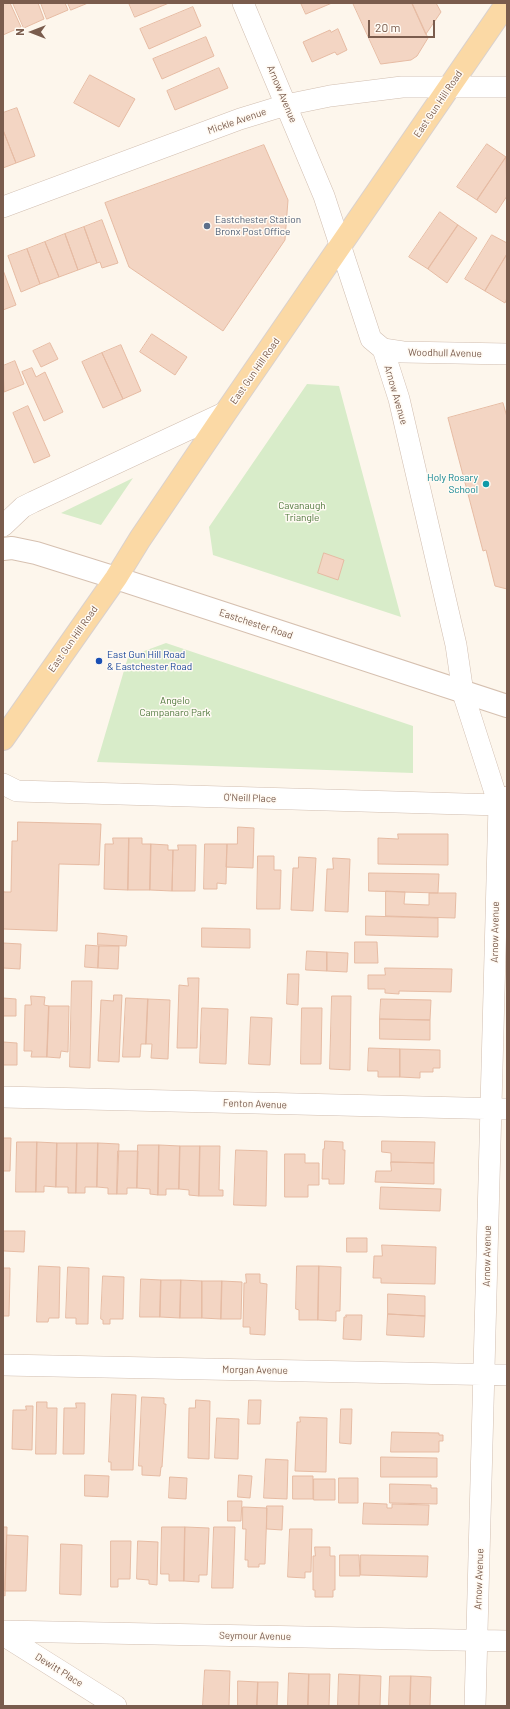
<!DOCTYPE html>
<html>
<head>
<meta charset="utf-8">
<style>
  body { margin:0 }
  #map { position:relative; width:510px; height:1709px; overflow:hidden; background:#fdf6ec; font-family:Barlow,sans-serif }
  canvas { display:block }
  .frame { position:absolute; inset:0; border:4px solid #7a5c4d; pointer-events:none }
  .north { position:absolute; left:12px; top:12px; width:40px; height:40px; -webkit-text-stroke:3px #fffaf3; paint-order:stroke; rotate:270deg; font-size:11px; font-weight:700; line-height:16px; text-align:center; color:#7a5c4d }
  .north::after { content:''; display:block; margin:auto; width:14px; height:18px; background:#7a5c4d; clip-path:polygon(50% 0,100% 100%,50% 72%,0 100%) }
  .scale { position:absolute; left:368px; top:20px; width:67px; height:18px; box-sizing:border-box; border:2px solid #7a5c4d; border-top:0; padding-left:5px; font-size:12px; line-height:14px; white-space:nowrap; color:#7a5c4d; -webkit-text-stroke:3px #fffaf3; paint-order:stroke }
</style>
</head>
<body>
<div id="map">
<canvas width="510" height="1709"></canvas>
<div class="frame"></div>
<div class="north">N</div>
<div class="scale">20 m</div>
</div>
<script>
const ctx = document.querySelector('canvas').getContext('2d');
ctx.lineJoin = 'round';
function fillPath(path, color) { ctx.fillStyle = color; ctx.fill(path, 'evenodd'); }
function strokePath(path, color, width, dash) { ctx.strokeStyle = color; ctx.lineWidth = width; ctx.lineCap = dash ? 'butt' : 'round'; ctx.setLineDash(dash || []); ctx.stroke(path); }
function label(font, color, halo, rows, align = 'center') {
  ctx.font = font + ' Barlow,sans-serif'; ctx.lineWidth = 3; ctx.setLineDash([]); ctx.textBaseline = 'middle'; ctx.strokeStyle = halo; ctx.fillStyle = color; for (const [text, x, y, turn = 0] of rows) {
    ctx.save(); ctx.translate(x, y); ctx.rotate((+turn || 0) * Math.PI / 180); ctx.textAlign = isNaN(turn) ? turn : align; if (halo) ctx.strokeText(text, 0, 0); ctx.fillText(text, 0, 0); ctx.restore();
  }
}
fillPath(new Path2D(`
  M307,384L339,386L401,617L213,555L209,527Z
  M133,478L101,525L61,513Z
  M166,643L413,726V773L97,762L128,657Z`), '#d8ecc9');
const building = new Path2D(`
  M3,3H10L21,27L3,35Z
  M13,3H38L44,19L24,28Z
  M41,3H65L68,10L47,19Z
  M68,3H88L71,10Z
  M129,3H169L135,17Z
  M301,3H332L306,14Z
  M353,3H412L428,38L417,56L411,60L381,64Z
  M412,3H436L441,12L426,34Z
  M193,7L201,26L149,49L140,29Z
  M338,29L347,50L337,55L335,52L312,62L303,42L330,30L331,32Z
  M206,37L214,56L162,79L153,59Z
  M219,68L228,88L175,110L167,91Z
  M90,75L135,99L119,127L74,103Z
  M17,108L35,156L16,163L3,130V113Z
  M3,130L16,163L3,168Z
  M487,144L506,157L477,200L457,187Z
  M264,145L288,200L285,240L223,331L129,267L105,203Z
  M506,157L507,196L496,213L477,200Z
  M440,212L458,225L428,269L409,257Z
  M102,220L118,263L102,268L100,262L97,263L84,227Z
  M458,225L477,238L447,283L428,269Z
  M84,227L97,263L78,270L65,234Z
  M65,234L78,270L59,277L45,242Z
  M492,235L507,243V254L485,291L465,279Z
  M45,242L59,277L40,284L27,249Z
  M27,249L40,284L21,292L8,256Z
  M507,254V298L505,303L485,291Z
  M3,270L16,305L3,310Z
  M152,334L187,357L175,375L140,352Z
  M50,343L58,359L41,367L33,351Z
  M121,345L141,391L123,399L102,353Z
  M102,353L123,399L103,408L82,362Z
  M15,361L24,384L4,392L3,366Z
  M32,368L36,377L45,372L63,412L44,421L22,372Z
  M503,403L507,417V589L495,586L486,550L483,551L448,418Z
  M28,406L50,456L34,463L13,413Z
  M324,553L344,560L338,580L318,573Z
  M18,822L101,824L99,865L59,864L57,931L3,929V889L4,892H11L12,841H17Z
  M238,827L254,828L253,868L226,867L227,844H237Z
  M398,834H448V865L378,864V838L398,839Z
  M113,838H129L128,890L104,889L105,844H113Z
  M129,838H142V844H151L150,890H128Z
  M151,844L168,845V850H173L172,891L150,890Z
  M205,844H227L226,884L217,883V889H204Z
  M178,845H196L195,891H172L173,850H178Z
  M258,856H274V870H281L280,909H257Z
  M299,857L316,858L313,911L291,910L293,868H298Z
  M333,858L350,859L348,912L325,911L327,869H333Z
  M369,873L439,874L438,893L369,891Z
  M386,891L405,892L404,904L429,905V893H456L455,918L386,916Z
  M366,916L438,918V937L366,935Z
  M202,928L250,929V948L202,947Z
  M98,933L127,936L126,946L98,945Z
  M355,942H377L378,963H355Z
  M3,943L21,944L20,969L3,968Z
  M86,945L99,946L98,968L85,967Z
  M99,946H119L118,969L98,968Z
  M307,951L327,952V971L306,970Z
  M327,952L348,953L347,972L327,971Z
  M385,968L452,969L451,992L399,991V994L385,993V989H368V975H385Z
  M288,974H299L298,1005L287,1004Z
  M188,978H199L197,1048H177L179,985L188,986Z
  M72,981H92L90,1068L70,1067Z
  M114,995H122L119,1062L98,1061L101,1000L113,1001Z
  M31,996L45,997L44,1005L49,1006L47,1057H31L32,1051H24L25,1005H31Z
  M332,996H351L350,1070L330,1069Z
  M3,998L16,999V1016H3Z
  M126,998L148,999L146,1044H141L140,1057H123Z
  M148,999L170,1000L168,1059L151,1058L152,1044H146Z
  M381,999L431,1000L430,1020L380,1019Z
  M49,1006H69L68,1052L61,1051L60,1058L47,1057Z
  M202,1008L228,1009L226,1064L200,1063Z
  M302,1008H322L321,1064H301Z
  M251,1017L272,1018L270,1065L249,1064Z
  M380,1019L430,1020V1040L380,1039Z
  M3,1042L17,1043V1065H3Z
  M369,1048L400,1049V1077H378V1071H368Z
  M400,1049L440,1050V1068H433V1072H420V1078L400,1077Z
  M3,1138H11L10,1171H3Z
  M325,1141L343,1142V1150H345L344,1184H329V1179H322L323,1149H324Z
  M382,1141L435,1142L434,1163L391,1162V1153L382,1152Z
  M17,1142H37L36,1192H16Z
  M37,1142L57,1143L56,1187L44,1186V1192H36Z
  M57,1143H77L76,1193H68V1187H56Z
  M77,1143H98L97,1187H85V1193H76Z
  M98,1143L119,1144L117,1194H108V1188L97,1187Z
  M138,1145H159L158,1195L150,1194V1189L137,1188Z
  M159,1145L180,1146L179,1189H166V1195H158Z
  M180,1146H200L199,1196L189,1195V1190L179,1189Z
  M200,1146H220L219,1190H223V1196H199Z
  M236,1150L267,1151L266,1206L234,1205Z
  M118,1151H138L137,1188H127V1194H117Z
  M285,1154H305V1163H319V1185H308V1197H285Z
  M391,1162L434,1163V1184L375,1182L376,1171H391Z
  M381,1187L441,1189L440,1211L380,1209Z
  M4,1231H25L24,1252L4,1251Z
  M347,1238H367V1252H347Z
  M382,1245L436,1247L435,1284L381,1283V1278H373L374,1256H382Z
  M39,1266L60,1267L59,1318H49L48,1322H37Z
  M297,1266H319L318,1320H299V1310L296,1309Z
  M319,1266L341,1267L340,1311H336V1321L318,1320Z
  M68,1267L89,1268L88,1324H76V1318H66Z
  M3,1268H10V1274L9,1316H3Z
  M246,1274H260V1283L267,1284L265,1335L250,1334V1327H243L244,1283H246Z
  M103,1276L124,1277L123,1319H110V1324H103V1320L101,1319Z
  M141,1279L161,1280L160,1317H140Z
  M161,1280H181L180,1318L160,1317Z
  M181,1280L202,1281V1318H180Z
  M202,1281H222L221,1319L202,1318Z
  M222,1281L242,1282L241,1319H221Z
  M388,1294L425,1296V1316L388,1314Z
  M388,1314L425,1316L424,1337L387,1335Z
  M346,1315H362L361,1340L343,1339L344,1317H346Z
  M112,1394L136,1395L133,1470H111V1462H109Z
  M142,1397L164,1398V1404H166L162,1467H161L160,1476L142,1475V1466H139Z
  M196,1400L210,1401L209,1459L188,1458L189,1408H195Z
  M249,1400H261L260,1424H248Z
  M37,1402H47V1408H57L56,1454H36Z
  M76,1403H85L84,1454H63L64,1408H76Z
  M26,1406H33L32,1450L12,1449L13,1410H26Z
  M341,1409H352L351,1444L340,1443Z
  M300,1417L327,1418L326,1472L295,1471L297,1422H300Z
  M217,1418L239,1419L238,1459L215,1458Z
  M392,1432L439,1433V1435H443V1441H439V1452H391Z
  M381,1457L437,1458V1477H381Z
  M266,1459L288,1460L287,1499L264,1498Z
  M85,1475L109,1476L108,1497L85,1496Z
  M239,1475L252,1476L250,1498L238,1497Z
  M293,1476H313V1499H293Z
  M170,1477L187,1478L186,1499L169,1498Z
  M339,1478H358V1503H339Z
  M314,1479H335V1500H314Z
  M390,1484L431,1485V1488H437V1504L390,1503Z
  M228,1501H242L241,1521H228Z
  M364,1503L387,1504V1508H392V1504L429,1505L428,1525L363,1524Z
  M267,1506H283L282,1530L267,1529Z
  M243,1507L267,1508L265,1564H259V1567H248V1560H245L246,1529H243Z
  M3,1527H7L5,1596L3,1595Z
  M162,1527H185L184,1581H169V1574H161Z
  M185,1527L209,1528L207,1575H199V1582L184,1581Z
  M214,1527H235L233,1588H212Z
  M290,1529H312L311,1572H305V1578L288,1577Z
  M7,1535L28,1536L26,1591H5Z
  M111,1541H131L130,1579H118V1587H111Z
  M138,1541L158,1542L157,1585L149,1584V1580L137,1579Z
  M61,1544L82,1545L81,1595L60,1594Z
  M315,1547H330V1556H335V1590H333V1597H315V1590H313V1556H315Z
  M340,1555H359L360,1576H340Z
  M361,1555L428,1556L427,1577L361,1575Z
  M205,1670L230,1671L229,1706H203Z
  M289,1673L309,1674L308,1706H288Z
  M309,1674H330L329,1706H308Z
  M339,1674L360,1675L359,1706H338Z
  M360,1675L381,1676L380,1706H359Z
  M390,1676H411L410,1706H389Z
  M411,1676L431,1677L430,1706H410Z
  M238,1681L258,1682L257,1706H238Z
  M258,1682H278L277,1706H257Z`);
fillPath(building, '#f3d5c3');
strokePath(building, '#e6bba3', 1);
const minor = new Path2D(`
  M243,3L324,196L371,339L383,349L399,399L456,645L463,693L499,805L475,1706
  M3,207L240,119L286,105L330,96L402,87H507
  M383,349L403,352L507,354
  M3,526L23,507L33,502L226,412
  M3,784L17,791L499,805L507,797
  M3,1097L507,1109
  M3,1365L507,1375
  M3,1631L507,1641
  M3,1635L116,1706`);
const secondary = new Path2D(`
  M3,549L12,548L36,553L116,578L507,706`);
const primary = new Path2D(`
  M3,739L116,578L140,539L226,412L507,3`);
strokePath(minor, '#d1beb0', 22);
strokePath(secondary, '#d6c0b0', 24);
strokePath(primary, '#dad1cd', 24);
strokePath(minor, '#fff', 21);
strokePath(secondary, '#fff', 22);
strokePath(primary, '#fbd9a5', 22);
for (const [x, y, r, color] of [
  [207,226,4,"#5c6f8a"],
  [486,484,4,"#0f9aa8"],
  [99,661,4,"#1a4fb4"]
]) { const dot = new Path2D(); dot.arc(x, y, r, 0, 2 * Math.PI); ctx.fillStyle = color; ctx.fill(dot); strokePath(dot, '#fffaf3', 1.5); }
label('10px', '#7a5c4d', '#fffaf3', [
  ["Arnow Avenue",282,94,67],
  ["East Gun Hill Road",438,104,-56],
  ["Mickle Avenue",237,121,-19],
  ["Woodhull Avenue",445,353,1],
  ["East Gun Hill Road",255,371,-55],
  ["Arnow Avenue",396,395,74],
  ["Eastchester Road",256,624,18],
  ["East Gun Hill Road",73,639,-55],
  ["O'Neill Place",250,798,2],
  ["Arnow Avenue",495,932,-89],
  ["Fenton Avenue",255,1104,2],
  ["Arnow Avenue",487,1256,-89],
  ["Morgan Avenue",255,1370,1],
  ["Arnow Avenue",479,1579,-88],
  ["Seymour Avenue",255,1636,1],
  ["Dewitt Place",59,1670,32]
]);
label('10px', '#4e5e75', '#fffaf3', [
  ["Eastchester Station",215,220],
  ["Bronx Post Office",215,232]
], 'left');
label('10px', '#0d838f', '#fffaf3', [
  ["Holy Rosary",478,478],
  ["School",478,490]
], 'right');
label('10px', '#537a41', '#fffaf3', [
  ["Cavanaugh",302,506],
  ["Triangle",302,518],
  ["Angelo",175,701],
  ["Campanaro Park",175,713]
]);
label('10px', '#164399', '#fffaf3', [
  ["East Gun Hill Road",107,655],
  ["& Eastchester Road",107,667]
], 'left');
</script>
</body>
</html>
